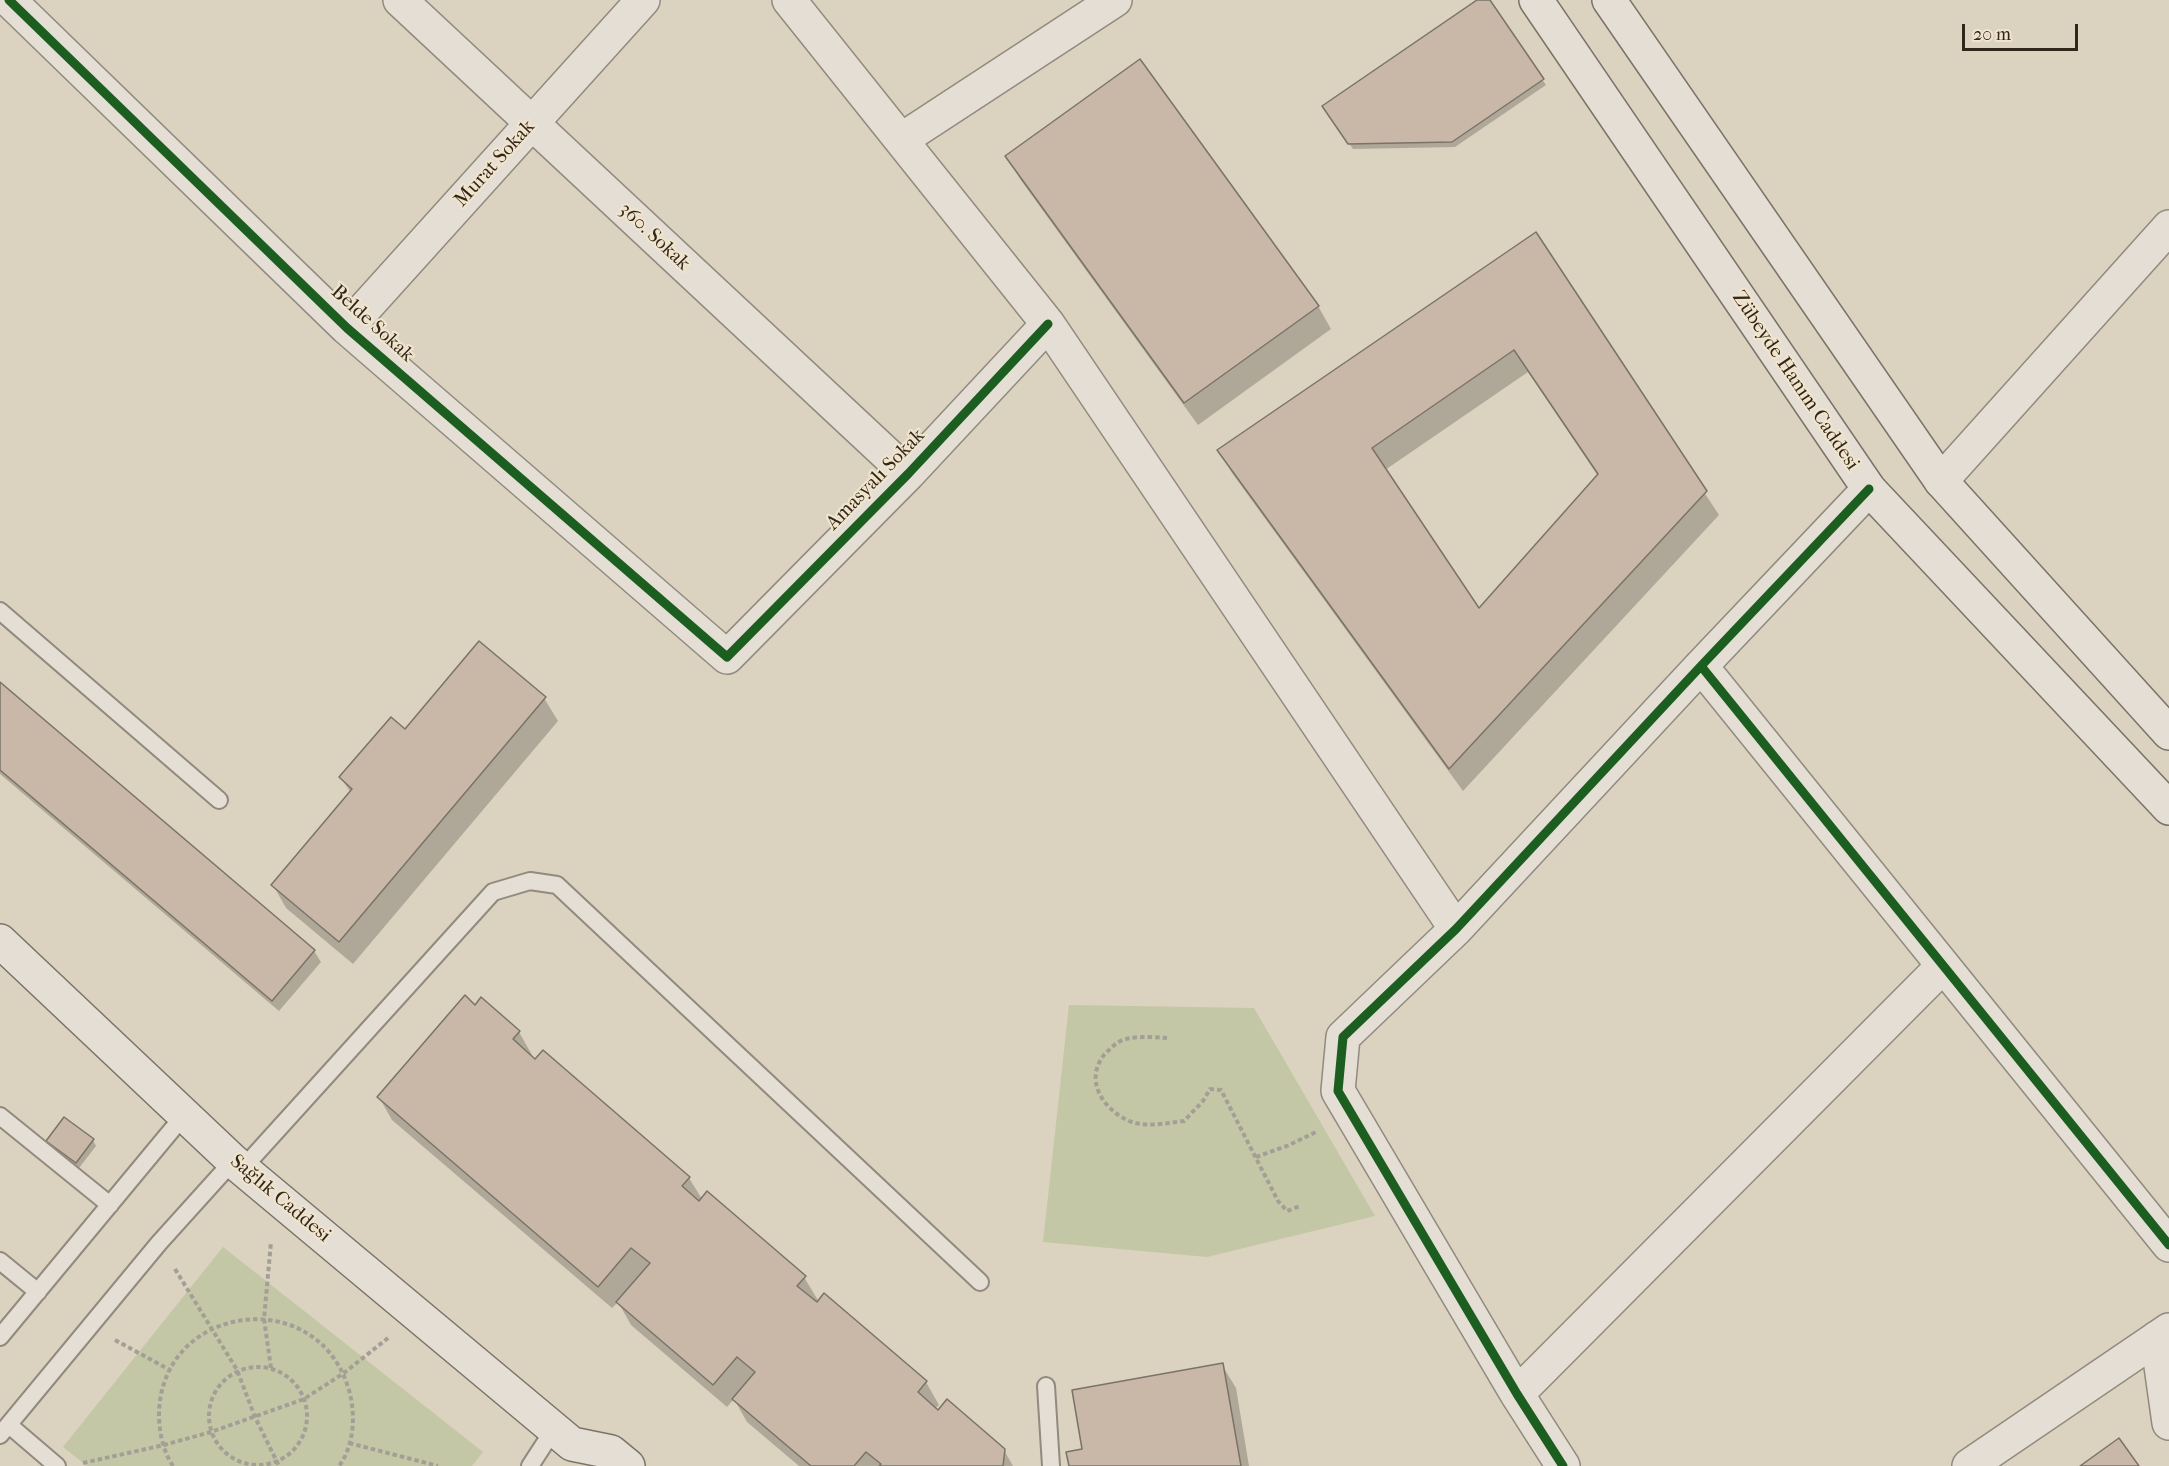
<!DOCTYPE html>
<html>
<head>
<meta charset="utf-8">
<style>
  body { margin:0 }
  #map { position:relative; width:2169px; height:1466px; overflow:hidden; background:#dbd2bf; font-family:"IM FELL French Canon",serif }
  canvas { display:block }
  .scale { position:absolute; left:1962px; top:24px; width:116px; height:27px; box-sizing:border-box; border:3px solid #31261a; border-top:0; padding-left:8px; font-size:18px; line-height:21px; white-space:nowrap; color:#31261a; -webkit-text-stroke:4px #f0e4cd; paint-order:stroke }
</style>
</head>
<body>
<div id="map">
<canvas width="2169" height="1466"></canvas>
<div class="scale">20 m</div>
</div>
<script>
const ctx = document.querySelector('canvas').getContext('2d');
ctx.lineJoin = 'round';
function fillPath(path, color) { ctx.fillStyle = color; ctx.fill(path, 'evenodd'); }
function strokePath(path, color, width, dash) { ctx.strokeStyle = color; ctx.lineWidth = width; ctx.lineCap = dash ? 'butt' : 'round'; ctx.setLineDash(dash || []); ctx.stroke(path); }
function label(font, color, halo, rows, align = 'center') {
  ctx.font = font + ' "IM FELL French Canon",serif'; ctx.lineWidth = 4.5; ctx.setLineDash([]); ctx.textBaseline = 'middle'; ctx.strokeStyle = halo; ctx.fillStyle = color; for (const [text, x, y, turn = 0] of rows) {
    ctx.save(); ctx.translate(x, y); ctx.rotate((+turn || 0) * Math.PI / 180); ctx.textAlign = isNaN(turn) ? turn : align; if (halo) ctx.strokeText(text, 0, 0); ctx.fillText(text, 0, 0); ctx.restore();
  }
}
fillPath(new Path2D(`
  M1069,1005L1254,1008L1375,1216L1207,1257L1043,1242Z
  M223,1247L483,1452L472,1466H87L63,1447Z`), '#c4c7a5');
fillPath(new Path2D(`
  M1480,0H1488L1546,85L1455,147L1353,149L1327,111Z
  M1007,156L1318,306L1331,329L1198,425L1020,179Z
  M1535,234L1719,515L1463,791L1232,473L1219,451ZM1528,372L1598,476L1479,611L1385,470Z
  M0,684L314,951L321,962L279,1011L0,774Z
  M544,698L558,721L353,964L286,908L273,885L351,793L341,778L405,731Z
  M475,1007L519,1032L532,1055L531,1057L689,1178L702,1199L804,1277L819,1302L824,1295L926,1382L939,1405L935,1409L1004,1450L1013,1466H799L747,1422L734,1399L727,1407L631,1325L618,1302L612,1308L392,1120L379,1097Z
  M93,1140L96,1146L79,1168L51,1146L48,1141Z
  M1222,1365L1236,1388L1249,1466H1070L1084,1450Z`), '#0003');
const building = new Path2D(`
  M1477,0H1490L1544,79L1452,142L1348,144L1322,106Z
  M1140,59L1319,306L1184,403L1005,156Z
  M1536,232L1707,491L1449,769L1217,450ZM1514,350L1598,474L1479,608L1372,448Z
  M479,641L546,697L339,942L271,885L352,789L339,777L391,717L405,729Z
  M0,682L315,950L272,1001L0,770Z
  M465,995L475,1005L481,997L520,1031L513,1039L535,1059L543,1050L690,1177L682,1186L699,1201L707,1191L806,1276L797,1286L817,1302L824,1293L927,1381L918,1392L938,1410L947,1399L1005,1449L1003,1466H879L881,1464L866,1452L854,1466H811L732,1399L755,1372L737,1357L713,1385L616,1302L650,1263L631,1248L598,1287L377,1097Z
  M64,1117L94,1139L76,1163L46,1141Z
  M1223,1363L1241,1466H1069L1066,1452L1082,1449L1072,1390Z
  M2119,1438L2139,1466H2080Z`);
fillPath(building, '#c9b8a8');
strokePath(building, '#7a7368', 1.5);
const service = new Path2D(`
  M0,611L219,800
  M0,1116L110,1205
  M243,1168L493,892L530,881L557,885L980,1282
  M0,1261L38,1292
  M0,1337L185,1114
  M1046,1386L1051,1466
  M9,1425L57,1466
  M0,1435L159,1243L233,1161
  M530,1466L554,1429`);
const minor = new Path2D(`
  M9,0L347,328L727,657L908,474L1048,324
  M400,0L908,474
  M789,0L1048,324L1456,929
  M901,140L1115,0
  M347,328L643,0
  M1941,481L2169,227
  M1701,666L2169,1245
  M2157,1338L2169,1423
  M1517,1394L1943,966
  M1563,1466L1517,1394L1338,1091L1343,1037L1456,929L1701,666L1869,489`);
const tertiary = new Path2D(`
  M1969,1466L2169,1330`);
const secondary = new Path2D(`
  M1536,0L1869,489L2169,808
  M1609,0L1941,481L2169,733
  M0,941L233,1161L572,1444L611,1452L628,1466`);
strokePath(service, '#918a7f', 20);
strokePath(minor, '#918a7f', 36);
strokePath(tertiary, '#918a7f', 36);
strokePath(secondary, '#7a7368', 36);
strokePath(new Path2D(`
  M1167,1038C1154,1037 1139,1036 1126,1039C1117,1041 1110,1049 1104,1055C1084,1081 1103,1109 1129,1121C1147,1128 1166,1123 1184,1121L1203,1101L1210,1089L1221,1090L1278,1201L1287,1211L1300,1206
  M1256,1157L1287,1146L1318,1131
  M175,1269L237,1370L255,1417L279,1466
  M115,1340L170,1370
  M209 1416a49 49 0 1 1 98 0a49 49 0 1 1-98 0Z
  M271,1368L264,1319L271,1242
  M349,1443L438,1466
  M83,1463L164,1445L211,1432L304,1399L344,1373L388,1338
  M173,1466C163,1451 159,1432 159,1414C161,1304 315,1283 348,1387C356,1411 355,1445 339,1466`), '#a49f96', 4, [4.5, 3]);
strokePath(service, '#e4ded4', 16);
strokePath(minor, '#e4ded4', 33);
strokePath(tertiary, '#e4ded4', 33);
strokePath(secondary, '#e4ded4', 33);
strokePath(new Path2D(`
  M9,0L347,328L727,657L908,474L1048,324
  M1701,666L2169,1245
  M1563,1466L1517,1394L1338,1091L1343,1037L1456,929L1701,666L1869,489`), '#1b5e20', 9);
label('20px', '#31261a', '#f0e4cd', [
  ["Murat Sokak",495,164,-48],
  ["360. Sokak",654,237,43],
  ["Belde Sokak",372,324,42],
  ["Zübeyde Hanım Caddesi",1795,381,56],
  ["Amasyalı Sokak",876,480,-46],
  ["Sağlık Caddesi",280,1199,40]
]);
</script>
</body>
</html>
